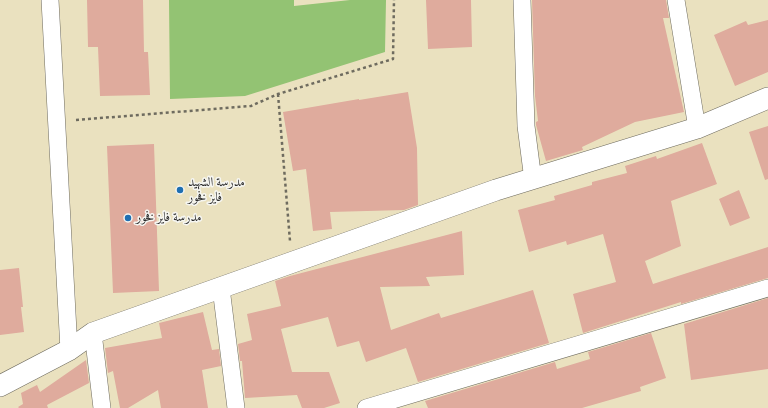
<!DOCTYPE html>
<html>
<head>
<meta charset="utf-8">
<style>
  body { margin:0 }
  canvas { display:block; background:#eae1bf }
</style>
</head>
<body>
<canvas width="768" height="408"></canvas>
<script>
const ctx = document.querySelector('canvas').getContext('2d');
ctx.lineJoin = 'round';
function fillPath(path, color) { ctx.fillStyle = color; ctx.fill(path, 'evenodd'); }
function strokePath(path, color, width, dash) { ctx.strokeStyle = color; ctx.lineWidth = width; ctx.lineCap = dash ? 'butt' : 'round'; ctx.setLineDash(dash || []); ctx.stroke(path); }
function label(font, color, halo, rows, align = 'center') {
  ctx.font = font + ' "Gentium Book Plus",Amiri,serif'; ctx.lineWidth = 3; ctx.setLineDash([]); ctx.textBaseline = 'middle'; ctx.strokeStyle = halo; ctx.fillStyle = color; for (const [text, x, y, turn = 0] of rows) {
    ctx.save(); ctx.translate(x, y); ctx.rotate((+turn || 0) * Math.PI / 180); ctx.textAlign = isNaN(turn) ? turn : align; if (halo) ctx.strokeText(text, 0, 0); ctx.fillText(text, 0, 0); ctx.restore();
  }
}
fillPath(new Path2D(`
  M169,0H294V6L350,0H386L385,52L245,96L170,99Z`), '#93c373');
fillPath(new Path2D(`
  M87,0H143L144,52H148L150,95L100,96L98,47H88Z
  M426,0H471L472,47L428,49Z
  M532,0H666L669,18H663L684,112L635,122L582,147L583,150L546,161L536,125V122L538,121L535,96Z
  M768,20V72L735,86L714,35L746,21L748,25Z
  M408,92L417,148L418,205L404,210L330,212L332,229L313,231L306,169L293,171L283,112L359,99V100Z
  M768,126V179L765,180L749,132Z
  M702,143L717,184L671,201L681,246L645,261L653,284L768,247V278L681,304V302L583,333L573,294L616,282L603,234L567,245L566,241L529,252L518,210L555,200L554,196L592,185V182L627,173L625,166L656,156L657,159Z
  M154,144L159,291L113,293L107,146Z
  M739,190L750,218L730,226L719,199Z
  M462,231L464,275L426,277L430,286L380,287L391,330L439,313L441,318L533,290L549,343L418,382L406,348L366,362L359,341L337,347L328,317L281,329L292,372H329L340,403L324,408H302L297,395L245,398L242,361H240L238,344L252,340L247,314L281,306L275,281L290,276Z
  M19,268L23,307H21L24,332L0,335V270Z
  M768,298V369L691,380L684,324Z
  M203,312L212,350L219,349L221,366L202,370L208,408H161L158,390L128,408H120L113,371L108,373L105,348L162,338L159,323Z
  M651,333L666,378L640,387L641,391L582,408H428L425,401L555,362L557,369L590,359L588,352Z
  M86,360L89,383L47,405L48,408H19L18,407L23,404L21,393L37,385L40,392Z`), '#dfab9d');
const minor = new Path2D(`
  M50,0L69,350
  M522,0L526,126L533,180
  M676,0L697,128
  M221,288L236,408
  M93,333L102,408
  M366,408L768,288`);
const tertiary = new Path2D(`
  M0,386L69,350L93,333L496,190L697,128L768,98`);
strokePath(minor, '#6e6b5f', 18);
strokePath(tertiary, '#6e6b5f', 22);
strokePath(new Path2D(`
  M278,94L290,241
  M76,120L251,106L278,94L393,59L394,0`), '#6e6b5f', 2.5, [3, 3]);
strokePath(minor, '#fff', 17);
strokePath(tertiary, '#fff', 21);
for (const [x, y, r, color] of [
  [180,190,4,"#1f6fb2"],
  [128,218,4,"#1f6fb2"]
]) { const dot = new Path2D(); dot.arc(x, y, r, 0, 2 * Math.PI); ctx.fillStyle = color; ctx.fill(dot); strokePath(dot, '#f6f6f2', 1.5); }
label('13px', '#2b2b2b', '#f6f6f2', [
  ["مدرسة الشهيد",188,183],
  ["فايز فخور",188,198],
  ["مدرسة فايز فخور",136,218]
], 'left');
</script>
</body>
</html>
